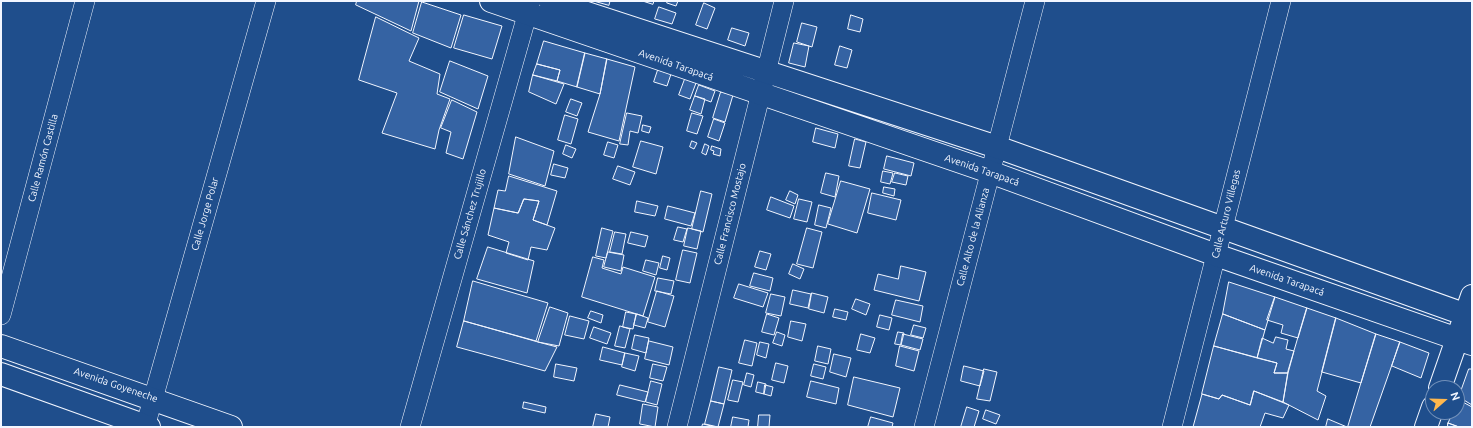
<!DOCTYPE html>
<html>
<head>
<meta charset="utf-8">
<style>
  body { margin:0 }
  #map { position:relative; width:1473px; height:428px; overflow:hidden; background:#1f4e8c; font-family:Ubuntu,sans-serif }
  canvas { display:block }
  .frame { position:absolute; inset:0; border:2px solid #f2f6ff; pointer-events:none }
  .north { position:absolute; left:1425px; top:380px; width:40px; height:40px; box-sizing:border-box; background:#1f4e8c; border:1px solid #7391ba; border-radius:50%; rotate:70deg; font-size:11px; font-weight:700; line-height:16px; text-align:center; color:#f2f6ff }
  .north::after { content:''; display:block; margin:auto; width:14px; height:18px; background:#ffb74d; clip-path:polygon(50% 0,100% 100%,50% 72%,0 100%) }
</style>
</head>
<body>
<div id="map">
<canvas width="1473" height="428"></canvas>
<div class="frame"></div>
<div class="north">N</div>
</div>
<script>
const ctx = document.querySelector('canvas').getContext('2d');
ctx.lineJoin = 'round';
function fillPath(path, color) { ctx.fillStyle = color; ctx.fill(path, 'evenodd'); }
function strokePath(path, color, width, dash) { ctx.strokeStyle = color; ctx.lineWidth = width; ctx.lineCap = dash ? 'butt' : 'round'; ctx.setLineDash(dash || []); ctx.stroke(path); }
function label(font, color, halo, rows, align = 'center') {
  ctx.font = font + ' Ubuntu,sans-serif'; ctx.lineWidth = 3; ctx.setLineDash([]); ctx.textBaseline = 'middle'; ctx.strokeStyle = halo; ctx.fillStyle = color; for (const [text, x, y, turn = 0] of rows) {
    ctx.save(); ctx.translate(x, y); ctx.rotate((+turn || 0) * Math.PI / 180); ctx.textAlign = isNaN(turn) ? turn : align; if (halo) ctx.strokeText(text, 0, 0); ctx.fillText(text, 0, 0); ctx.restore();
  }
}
const building = new Path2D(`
  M357,1H419L411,31L356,5Z
  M594,1H610L609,5Z
  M643,1H654L653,4Z
  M668,1H678L676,6L667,3Z
  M422,2L461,15L451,48L413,33Z
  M704,3L715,8L707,29L696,25Z
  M659,7L676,13L672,24L655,19Z
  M464,15L502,26L492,59L454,48Z
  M851,15L863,19L860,32L848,29Z
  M376,17L419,38L409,61L440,74L437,94L450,99L439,130L435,149L382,133L397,93L359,80Z
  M802,23L817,27L812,47L797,42Z
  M732,28L749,33L745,46L728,40Z
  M544,41L585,53L577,87L557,81L560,70L537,64Z
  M794,43L809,46L805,67L789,63Z
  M840,46L852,50L847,68L835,65Z
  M585,53L607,59L600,94L577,87Z
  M607,59L635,67L619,141L588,132L600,94Z
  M450,61L488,76L478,109L440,92Z
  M537,64L560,70L557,81L533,75Z
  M658,70L671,74L667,86L654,82Z
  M533,75L564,84L556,104L529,92Z
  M685,79L696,83L690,99L679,95Z
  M699,85L715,91L711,102L695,96Z
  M721,92L733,95L725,122L713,118Z
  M695,96L705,99L701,114L690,110Z
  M571,99L582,103L577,116L566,112Z
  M452,100L477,112L463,159L446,153L451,132L441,128Z
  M627,113L642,116L638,133L630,131L628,145L620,144Z
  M692,113L703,116L697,134L687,131Z
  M565,115L578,119L571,144L558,140Z
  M714,119L725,123L719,141L708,137Z
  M643,125L651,127L649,133L642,131Z
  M816,128L838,134L835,148L813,142Z
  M516,137L554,151L545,186L509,174Z
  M855,139L866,142L860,168L849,166Z
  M641,141L663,147L656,174L633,167Z
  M692,141L697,143L694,149L690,147Z
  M608,142L618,145L614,158L604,155Z
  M705,144L709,146L706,155L702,153Z
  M566,145L576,149L572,158L563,154Z
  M712,146L721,149L720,156L713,154L714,151L711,150Z
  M887,156L914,163L911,176L884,169Z
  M554,164L568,168L565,178L551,175Z
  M618,166L635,172L630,185L613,179Z
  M883,171L893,173L890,184L881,182Z
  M826,173L839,176L835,197L821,193Z
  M895,173L908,176L906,185L892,182Z
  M509,176L557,191L547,225L533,220L539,201L524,199L518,213L494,208L498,190L505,191Z
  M841,181L870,189L857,233L828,224Z
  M884,187L895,189L894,196L883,193Z
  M701,191L712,194L703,232L692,229Z
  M790,191L798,195L795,204L786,200Z
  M872,193L901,200L896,220L868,213Z
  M771,197L794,206L790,218L767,210Z
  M524,199L539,201L533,220L555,228L547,250L531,247L528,260L506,253L509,242L488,235L494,208L518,213Z
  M799,199L812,202L807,222L794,219Z
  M637,201L658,206L655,216L635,212Z
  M819,205L831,208L826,228L815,225Z
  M668,206L695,213L691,226L665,219Z
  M678,227L687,229L683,242L674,240Z
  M602,228L613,231L606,258L596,256Z
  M688,228L701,231L697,249L684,246Z
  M807,228L822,232L813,268L797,264Z
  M615,232L626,234L622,254L610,252Z
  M631,232L648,236L645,247L628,243Z
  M488,247L534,261L527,293L477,279Z
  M683,250L697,253L690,283L676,280Z
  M760,251L771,254L766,270L755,267Z
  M608,252L624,255L621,271L604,267Z
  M663,256L670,258L667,270L660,268Z
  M593,257L604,260L602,268L621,274L623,267L655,277L643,316L582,297Z
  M646,260L659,263L656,275L643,271Z
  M793,264L804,269L800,279L789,274Z
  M901,266L926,272L919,301L874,290L878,274L898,279Z
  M754,273L773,278L770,291L750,286Z
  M658,278L674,281L671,294L655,291Z
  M473,281L548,303L536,341L464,321Z
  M1229,282L1275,297L1265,330L1223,314Z
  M739,284L768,293L763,307L734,298Z
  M793,290L811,294L808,308L790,304Z
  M657,291L674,296L665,327L648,322Z
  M812,293L828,297L824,313L809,309Z
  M771,294L785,297L781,316L766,313Z
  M1275,297L1307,308L1298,338L1281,333L1283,325L1267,320Z
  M856,299L870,304L866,315L852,309Z
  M896,300L923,306L920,322L892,315Z
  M550,307L568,313L559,346L538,342Z
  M1307,308L1336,318L1317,391L1326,396L1318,420L1283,402L1288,371Z
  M835,309L848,312L846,320L833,317Z
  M591,311L603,315L601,323L588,318Z
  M626,312L636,314L633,329L623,327Z
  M637,314L648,318L645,328L634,325Z
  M767,314L779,318L774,335L762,332Z
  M1223,314L1265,330L1257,358L1214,346Z
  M880,315L892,318L889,330L877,327Z
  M570,316L589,321L584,339L565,335Z
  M1336,318L1376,334L1361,383L1322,372Z
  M464,321L538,342L557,347L545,371L457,347Z
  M791,321L806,324L802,341L788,337Z
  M914,325L926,328L923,338L911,335Z
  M620,326L630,329L625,348L615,346Z
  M594,327L611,333L607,344L590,338Z
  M777,332L785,335L782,346L773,343Z
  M898,332L904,333L901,345L895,344Z
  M861,334L875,338L870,353L857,350Z
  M903,334L923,339L920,350L901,345Z
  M1376,334L1400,342L1370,427H1348Z
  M635,335L649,338L646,353L632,349Z
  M1276,337L1288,340L1286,349L1294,351L1288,373H1274L1277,363L1257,358L1262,338L1273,343Z
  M745,340L757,343L752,366L739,363Z
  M649,341L673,347L669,365L645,359Z
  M760,342L769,344L766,358L757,355Z
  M1400,342L1429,353L1421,378L1392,366Z
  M818,346L831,349L828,364L815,361Z
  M900,346L919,351L914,371L896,366Z
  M1214,346L1277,363L1274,373H1288L1283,402L1254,391L1250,405L1222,395L1219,399L1202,394Z
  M603,347L625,353L622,365L600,360Z
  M625,353L639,356L635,371L622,367Z
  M834,354L851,358L846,377L830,372Z
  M776,363L788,366L784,383L772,380Z
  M556,364L577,368L574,381L554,377Z
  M653,364L667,367L663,381L650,378Z
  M814,364L826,367L823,379L811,376Z
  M964,366L984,371L980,386L961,381Z
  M719,367L732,370L724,404L711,401Z
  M984,369L997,372L990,401L977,399Z
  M1469,369H1472V405L1459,397Z
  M747,373L754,375L751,387L744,385Z
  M854,377L900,388L893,417L848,405Z
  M733,380L743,382L738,402L728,400Z
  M651,381L662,384L657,405L646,402Z
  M811,381L839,388L836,404L807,397Z
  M758,382L766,384L764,394L756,392Z
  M620,385L648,392L645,402L617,395Z
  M765,385L773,387L771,396L764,394Z
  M1254,391L1289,405L1283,418L1265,413L1260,427H1193L1202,394L1219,399L1222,395L1250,405Z
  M1459,400L1472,407V427H1459L1448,423L1453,412H1457Z
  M711,401L724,404L718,427L705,424Z
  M524,402L546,407L545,413L523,408Z
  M643,404L658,407L655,427L640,424Z
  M967,407L979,411L974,427H961Z
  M986,410L1000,415L996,424L983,419Z
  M596,414L610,417L608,427H593Z
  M759,415H770L769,427H758Z
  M733,417L749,420L748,427H731Z
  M871,417L893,423L892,427H868Z
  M1328,419L1347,427H1326Z
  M1448,423L1459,427H1448Z
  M703,424L716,427H702Z`);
fillPath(building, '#3563a3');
strokePath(building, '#f2f6ff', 1);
const street = new Path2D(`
  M1,315L85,1
  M145,427L266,1
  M410,427L531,1
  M677,427L784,1
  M924,427L1035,1
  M1172,427L1281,1`);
const secondary = new Path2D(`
  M491,1L990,172L1216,255L1472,344
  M550,1L997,147L1472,317
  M1,346L231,427
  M1,374L149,427
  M1440,388L1472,296
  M1426,427L1433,407`);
strokePath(street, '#f2f6ff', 20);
strokePath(secondary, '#f2f6ff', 24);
strokePath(street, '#1f4e8c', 19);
strokePath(secondary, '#1f4e8c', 22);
label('10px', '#f2f6ff', '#1f4e8c', [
  ["Avenida Tarapacá",676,65,19],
  ["Calle Ramón Castilla",43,158,-75],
  ["Avenida Tarapacá",982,170,19],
  ["Calle Jorge Polar",205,214,-74],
  ["Calle Sánchez Trujillo",470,214,-74],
  ["Calle Francisco Mostajo",730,214,-76],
  ["Calle Arturo Villegas",1226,214,-76],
  ["Calle Alto de la Alianza",973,237,-75],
  ["Avenida Tarapacá",1287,280,19],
  ["Avenida Goyeneche",116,385,19]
]);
</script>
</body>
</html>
